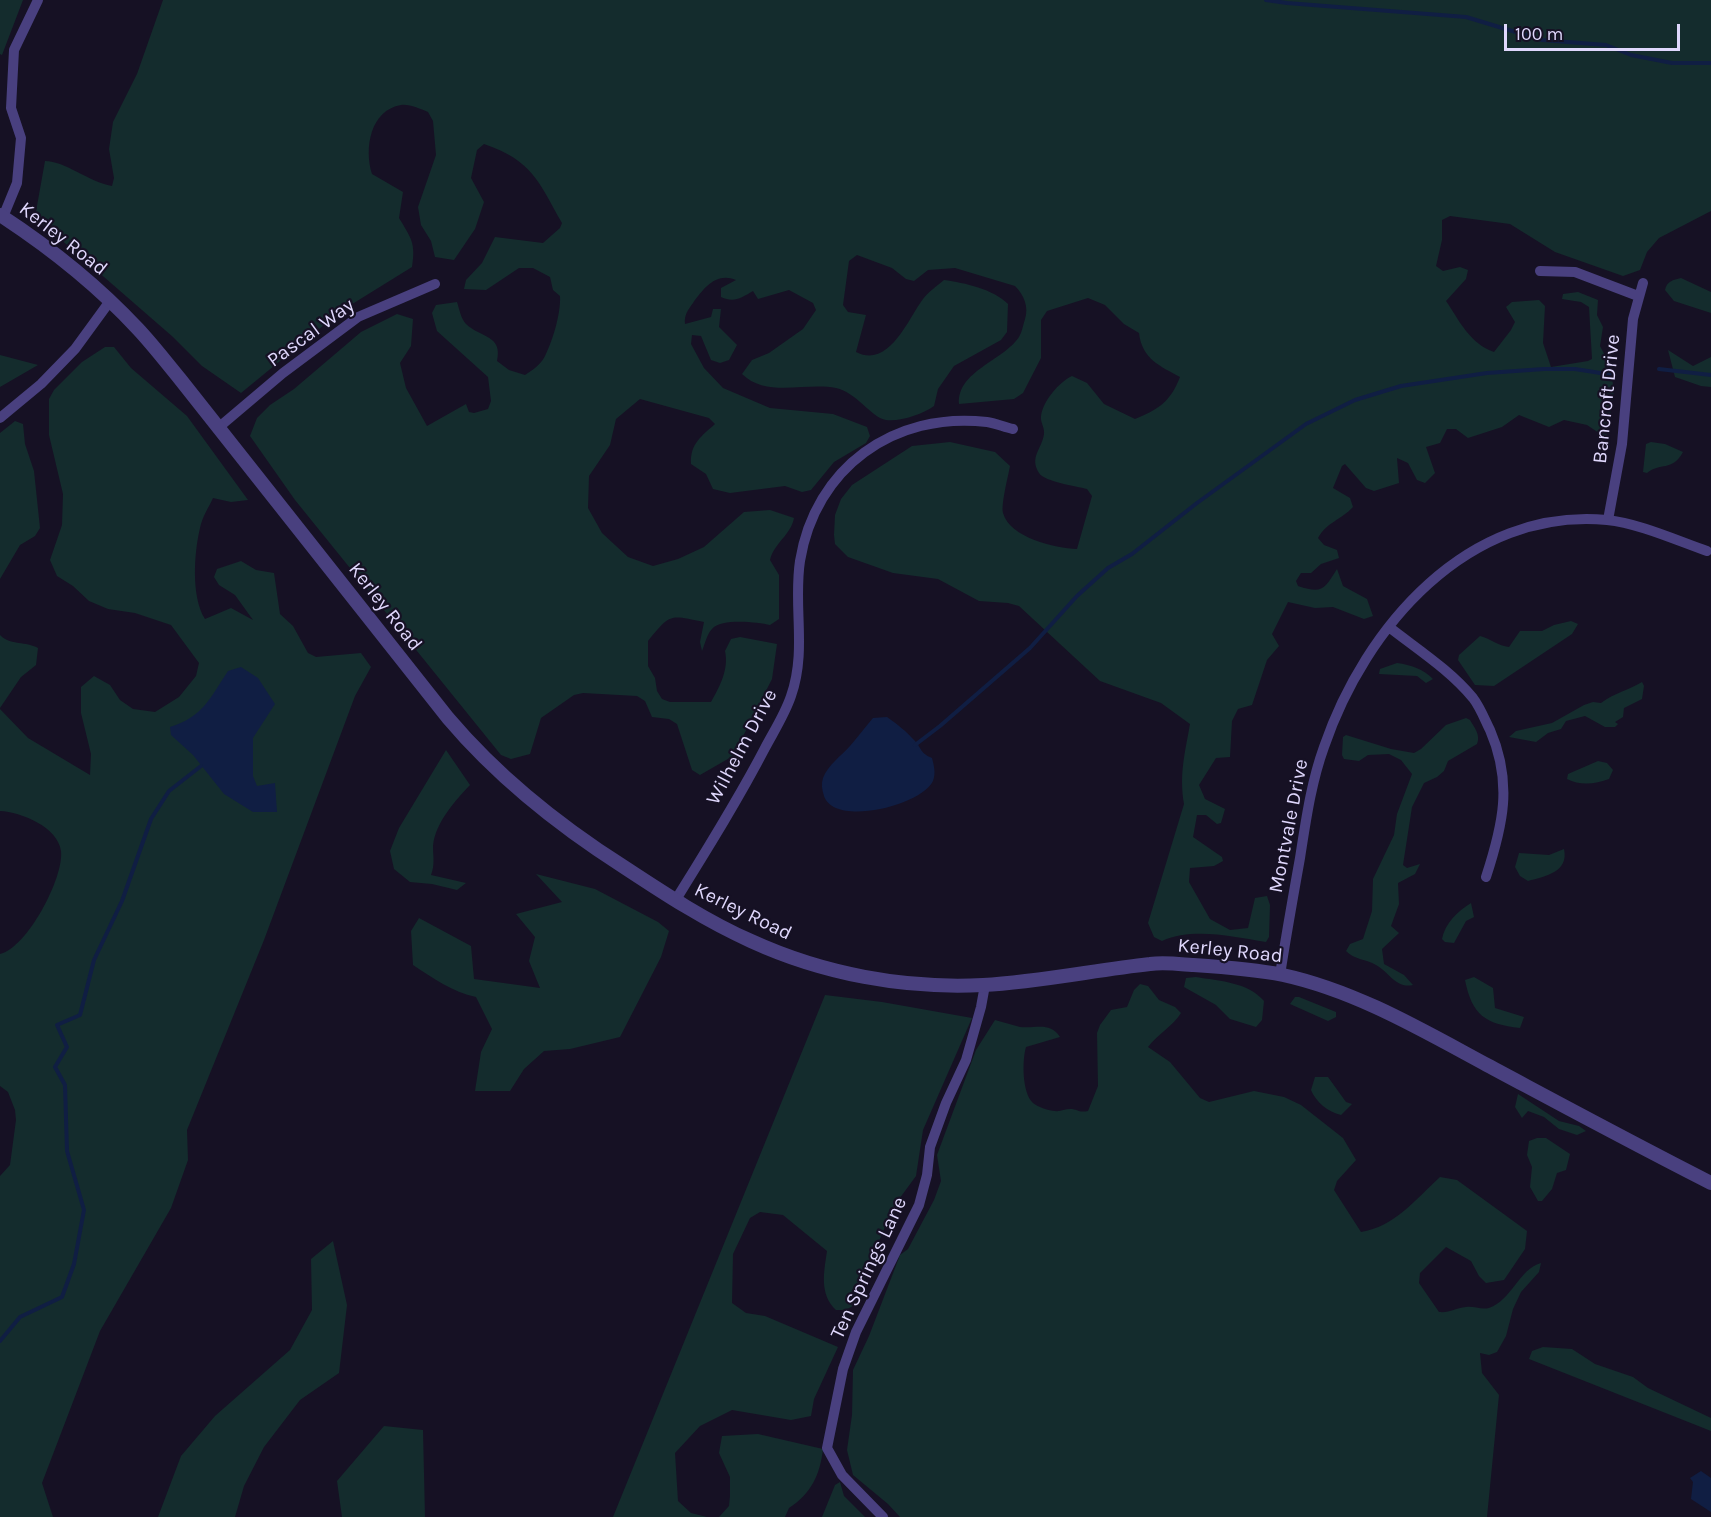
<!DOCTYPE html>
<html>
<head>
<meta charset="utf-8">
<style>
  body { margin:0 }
  #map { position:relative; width:1711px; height:1517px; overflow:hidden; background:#161124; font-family:Karla,sans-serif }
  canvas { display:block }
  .scale { position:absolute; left:1504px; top:24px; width:176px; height:27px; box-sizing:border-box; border:3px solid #dfd7fc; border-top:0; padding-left:8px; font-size:18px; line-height:21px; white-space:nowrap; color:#dfd7fc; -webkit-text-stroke:4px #161124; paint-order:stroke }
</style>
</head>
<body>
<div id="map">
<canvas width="1711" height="1517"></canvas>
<div class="scale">100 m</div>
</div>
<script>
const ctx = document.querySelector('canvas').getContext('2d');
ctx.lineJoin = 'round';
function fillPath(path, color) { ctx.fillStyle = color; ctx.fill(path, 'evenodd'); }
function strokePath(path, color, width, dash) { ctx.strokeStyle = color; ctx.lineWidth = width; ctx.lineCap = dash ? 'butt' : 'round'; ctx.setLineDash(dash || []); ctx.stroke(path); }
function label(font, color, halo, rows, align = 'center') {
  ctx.font = font + ' Karla,sans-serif'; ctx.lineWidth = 4.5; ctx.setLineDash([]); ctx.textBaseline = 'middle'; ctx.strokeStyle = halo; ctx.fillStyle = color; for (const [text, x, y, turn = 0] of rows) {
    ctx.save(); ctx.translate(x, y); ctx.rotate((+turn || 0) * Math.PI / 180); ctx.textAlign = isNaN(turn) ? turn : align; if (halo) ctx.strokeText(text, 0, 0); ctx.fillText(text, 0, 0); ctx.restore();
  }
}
fillPath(new Path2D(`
  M0,0H23L2,55L0,54Z
  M163,0H1711V211L1659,238L1647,252L1640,270L1623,276L1555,252L1510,224L1450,216L1442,220V240L1436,266L1443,271L1460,267L1468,270L1466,279L1446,301C1459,320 1470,344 1494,352L1511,330L1515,322L1506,307L1512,302L1539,300L1545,306L1543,343L1551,367L1588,361L1592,359L1589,307L1581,302L1562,299L1563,294L1578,292L1598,300L1597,315L1603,327L1600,346L1610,365L1614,391L1603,458L1599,456V433L1587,425L1564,420L1549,427L1519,415L1502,427L1468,438L1456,429H1447L1440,443L1426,447L1435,473L1425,483L1417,480L1408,463L1397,458L1399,483L1374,491L1366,488L1345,464L1342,466L1333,488L1350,498L1353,507C1341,520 1327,522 1318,538L1324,545L1337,550L1339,558L1321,564L1311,573H1301L1296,581L1298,586C1322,594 1324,590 1337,569L1343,586L1367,599L1373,616L1364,619L1333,607L1315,608L1288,602L1272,634L1279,646L1267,660L1252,705L1238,709L1232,721L1230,757L1216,758L1199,785L1205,799L1225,809L1221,823L1217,824L1206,815H1197L1193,837L1222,857L1223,861L1214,866L1190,868L1189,882L1210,919L1230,930L1248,928L1255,898L1267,896L1270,905L1269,937L1266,942C1233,937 1194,927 1162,941L1154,937L1148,923L1184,804C1179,774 1185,753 1190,724L1161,703L1100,681L1019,606L1008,603L979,601L938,579L893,573L848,557L835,544L834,535L835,515L841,499L852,485L912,446L950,442L995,452L1010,466C1008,477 1001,504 1003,513C1010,538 1055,548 1077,549L1092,496L1087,489C1076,486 1045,482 1039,473C1029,457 1042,449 1044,434C1045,428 1040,422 1041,416C1043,401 1059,382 1072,376L1087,383L1104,404L1135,419C1158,410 1171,401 1180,377C1160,366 1142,359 1139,333L1124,324L1105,305L1088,298L1047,311L1041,320V358L1023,393L1014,399L959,404C957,371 1003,361 1019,337C1022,332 1023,325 1025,319C1029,307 1024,295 1015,286L955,268L928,270L914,281L906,279L892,268L857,255L849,261L843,305L848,312L866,315L856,352C889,369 908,319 923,299C928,292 937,286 944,280C965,283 993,289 1008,304L1007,332L1001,340L954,366L938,389L934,406C923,414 900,422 886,420C872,418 856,392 836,388C806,382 766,398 742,374L752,360L769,353L803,329L816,310L813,303L789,290L758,299L753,291C741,298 734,303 721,297V288L736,280C716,272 704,288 693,303C688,310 684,315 685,324L711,317L713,309H721L719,327L737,345L729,360L720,363L711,360L701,336L692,335L691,344L704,368L723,388L770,408L833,414L867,427L870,436L866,443L834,462L811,490L802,492L785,486L730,493L713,489L706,474L691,464C690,443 702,436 715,424L709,418L640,399L616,419L610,445L589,476L588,508L602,533L628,557L653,566L678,559L704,547L744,512L770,510L794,518C791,535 774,543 770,560L779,575V619L770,625C757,622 721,618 712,629C707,634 705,644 702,651L700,642L704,622C669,615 671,613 648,641V666L655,678L657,691L662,699L670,702H711C720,686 729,669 725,651L731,639L740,637L777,644L772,679L733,756L700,775L692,770L677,724L669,719L652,717L645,701L637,696L583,693L574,695L541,718L530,754L511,759L501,755L295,500L250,436L257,418L270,405L294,389L361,332L397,314L413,319L411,346L400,363L406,388L427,426L466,404L469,412L474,413L488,409L491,401L488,377L437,331L432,313L436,305L457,302C459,308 461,319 466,324C481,338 503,335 497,361L509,370L525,375C533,370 541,364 545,356C553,340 561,313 560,296L553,290L550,277L533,268H519L486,290L464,289L466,280L482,263L495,237L543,243L560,228L562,223C538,181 533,161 484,144L477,150L471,178L484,202L475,229L454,260L435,257L431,241L421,225L418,207L436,155L433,121L428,112C420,109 410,104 401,105C370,110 364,149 372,174L403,192L399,218C411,238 416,243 412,267L341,311L241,393L202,366L173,337L35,217L45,161C65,161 89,182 112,186L114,178L109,149L113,122L137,74Z
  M1681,278L1711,292V313L1674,301L1665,290C1667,281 1673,280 1681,278Z
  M105,347H114L131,368L187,416L248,500L231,502L213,498C209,507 202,517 200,528C194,553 191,597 205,619L231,608L253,620L235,595L219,585L214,577L217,569L241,561L256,570L274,573L280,614L293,626L308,653L316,657L361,653L371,667L355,696L264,940L187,1130L188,1160L171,1208L100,1331L42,1483L53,1517H0V1176L10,1165L16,1120L15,1110L8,1092L0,1086V954C27,948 64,878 61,851C58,827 21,812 0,811V709L28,738L90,775L91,754L81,713V687L94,676L110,685L120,700L133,709L155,712L179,697L196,676L199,663L171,625L135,613L108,609L89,601L73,586L57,576L50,560L62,525L63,494L49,435V399L54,390L82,362Z
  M1668,350L1693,366L1711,357V387L1701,386L1675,377Z
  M0,355L38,365L0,387Z
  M15,421L23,424L25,444L34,471L40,528L35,536L20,545L0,579V433Z
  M1651,442L1665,444L1683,452C1672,472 1660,462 1647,473L1643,472L1646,444Z
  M1571,621L1578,624L1572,634L1494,686L1475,685L1458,660L1459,655L1480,636C1491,639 1498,646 1509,647L1520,631H1542L1554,625Z
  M0,635C11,646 26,641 38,648L36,665L21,677L0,708Z
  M1397,663C1411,665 1423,669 1433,679L1426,683L1417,676L1379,674L1380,669Z
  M1642,682L1644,686L1642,699L1624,708L1623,717L1615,722L1618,724L1615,727H1605L1585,716L1566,721L1561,729L1548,733L1536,742L1509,737L1516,731L1552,723L1584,705L1593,702L1601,703C1616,692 1627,691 1642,682Z
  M1466,718L1470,720C1474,727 1481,735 1477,744L1448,761L1444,771L1437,777L1424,783L1412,807L1403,865L1407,868L1420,864L1415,874L1398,883L1399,904L1391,926L1399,933L1382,949L1384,964L1404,975L1413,985C1396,989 1389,972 1376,965C1366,959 1355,960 1346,951L1350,944L1363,939L1372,911L1373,879L1394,835L1397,814L1412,774L1401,760L1389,754L1368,755L1359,761L1344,759L1342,755L1343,737L1346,735L1391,749L1414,753L1421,749L1446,725Z
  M446,750L470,785C455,801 435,823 433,846C433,857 435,864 431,875L466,883L457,890L432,884L410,882L394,869L390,851L399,828Z
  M1598,761L1607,763L1613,770L1609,779C1596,784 1580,786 1567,779L1568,774Z
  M1564,849C1569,872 1546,876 1528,881L1520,876L1515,867L1519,853L1549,855Z
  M536,874L595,889L658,922L669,931L661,957L620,1037L570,1049L544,1051L524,1069L510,1091H475L481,1052L492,1029L476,997C452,992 433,978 413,965L411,931L419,918L471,946L474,979L540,988L529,961L535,937L516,914L562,902Z
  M1471,903L1474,917L1466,921L1454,943L1445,942L1442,939C1445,923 1458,911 1471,903Z
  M1196,977C1219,981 1248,982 1264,1001L1262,1020L1256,1027L1230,1019L1216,1005L1184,987L1186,978Z
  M1474,977L1493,988L1495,1008L1524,1017L1520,1028C1485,1024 1472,1015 1465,980Z
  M1140,984L1148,986L1159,1000L1175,1007L1181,1013C1173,1026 1158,1034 1148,1047L1170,1062L1200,1098L1209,1102L1254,1091L1284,1097L1301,1105L1343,1138L1356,1160L1337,1181L1334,1190L1361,1232C1394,1227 1416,1199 1440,1177L1457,1180L1527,1231L1525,1249L1504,1280L1486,1283L1479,1276L1471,1261L1446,1247L1420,1273L1419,1283L1439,1312C1450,1313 1455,1308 1466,1307C1474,1306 1481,1310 1489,1308C1512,1300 1518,1270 1541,1263L1539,1272L1521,1292L1513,1309L1506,1336L1497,1352L1489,1355L1480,1353L1482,1373L1499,1395L1487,1517H900L888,1504L853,1475L847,1450L852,1415L853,1370L869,1336L900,1255L908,1249L934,1200L941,1181L937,1155L976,1050L995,1020C1003,1022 1012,1025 1020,1027C1035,1029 1050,1021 1060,1037L1026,1047C1022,1060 1022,1093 1033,1103C1038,1107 1049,1111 1055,1111C1060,1112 1065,1109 1070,1109C1078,1109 1078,1113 1088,1111L1098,1086L1097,1033L1100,1025L1111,1010L1127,1007L1134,990Z
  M825,995L882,1002L972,1018L923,1130L916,1176L894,1206L870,1262L859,1298L853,1306L845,1310H836C819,1294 824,1272 827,1251L783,1215L760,1212L750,1218L733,1254L732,1303L746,1313L765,1316L838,1347L814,1399L811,1416L791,1420L732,1410L700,1426L675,1453L678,1501L691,1513L707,1517H613Z
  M1295,997H1299L1336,1012V1017L1328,1021L1290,1004Z
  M1315,1077H1328L1346,1102L1352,1104L1341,1115C1328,1112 1316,1102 1311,1090Z
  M1518,1094L1559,1121L1579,1126L1586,1131L1577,1135L1559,1129L1544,1117L1528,1111L1522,1118L1515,1107Z
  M1537,1138H1546L1570,1154L1566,1170L1557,1173L1552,1189L1542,1201H1538L1530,1187L1532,1167L1527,1155L1529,1141Z
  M333,1241L347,1305L339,1373L300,1400L264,1447L244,1486L235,1517H158L181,1456L215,1416L290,1350L312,1310L311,1259Z
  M1543,1347L1572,1349L1595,1364L1633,1377L1648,1388L1711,1418V1431L1529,1359L1532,1351Z
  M384,1426L423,1430L425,1517H342L337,1481Z
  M758,1434L823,1449C820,1475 811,1494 789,1508L785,1517H719L729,1506L730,1496V1477L719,1453L722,1436Z
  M840,1482L844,1496L865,1517H822L835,1485Z`), '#142c2d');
fillPath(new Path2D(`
  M241,667L258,678L275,704L253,738V776L257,786L275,783L277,812H253L224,794L193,755L171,735L170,727C203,717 210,698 228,671Z
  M887,717C897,724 906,731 915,741C922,749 920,753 932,758C934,766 936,773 933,781C921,806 834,827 824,796C822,790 821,784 823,778C828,765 841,756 850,746C858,737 865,727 873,718Z
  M1701,1471L1711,1478V1512L1691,1499L1693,1482L1690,1478Z`), '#101e43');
strokePath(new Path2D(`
  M1266,0L1287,3L1466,17L1542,40L1606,45L1631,55L1672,63H1711
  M1659,369L1711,375
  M915,745L940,726L1030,648L1077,596L1108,568L1132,554L1197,503L1306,424L1355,400L1401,386L1487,373L1544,369H1575L1613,375
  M0,1341L20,1317L62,1297L74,1264L84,1210L67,1151L65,1085L55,1067L67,1047L57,1025L80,1015L94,960L122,901L151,819L169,791L201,766`), '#101e43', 4);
strokePath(new Path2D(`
  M3,217L17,183L21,138L11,108L14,50L38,0
  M1540,271L1575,272L1638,296
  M0,418L41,384L75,349L110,301
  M218,428L283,373L358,317L435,284
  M1608,520L1622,444L1633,319L1643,283
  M1389,627C1417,649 1450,670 1473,698C1480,707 1485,720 1490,730C1513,783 1503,825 1486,877
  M675,901C706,851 738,800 765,748C774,731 785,714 791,696C807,651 793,606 800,561C815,468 894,411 987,422C995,423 1004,427 1013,429
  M1280,975C1286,936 1293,897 1300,858C1306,820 1311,783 1324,747C1365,627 1468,507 1607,520C1638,523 1678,541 1707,551
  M883,1517L842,1475L827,1448L843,1369L856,1332L919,1205L927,1175L930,1147L946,1103L966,1060L981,1007L985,985`), '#49407f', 10);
strokePath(new Path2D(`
  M0,215C49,247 98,286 138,329C153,345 166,362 180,379L448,718C498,777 558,825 624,867C665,894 706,921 751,941C823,974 904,989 983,985C1039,982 1095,970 1150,964C1164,962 1179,964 1192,965C1222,967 1253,969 1283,975C1356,991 1422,1030 1487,1065C1562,1105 1636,1145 1711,1183`), '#49407f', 14);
label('20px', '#dfd7fc', '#161124', [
  ["Kerley Road",63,239,38],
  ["Pascal Way",311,333,-36],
  ["Bancroft Drive",1607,399,-84],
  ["Kerley Road",385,607,52],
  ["Wilhelm Drive",742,747,-62],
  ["Montvale Drive",1289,826,-79],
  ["Kerley Road",743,912,26],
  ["Kerley Road",1230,951,6],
  ["Ten Springs Lane",869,1268,-65]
]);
</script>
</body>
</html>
